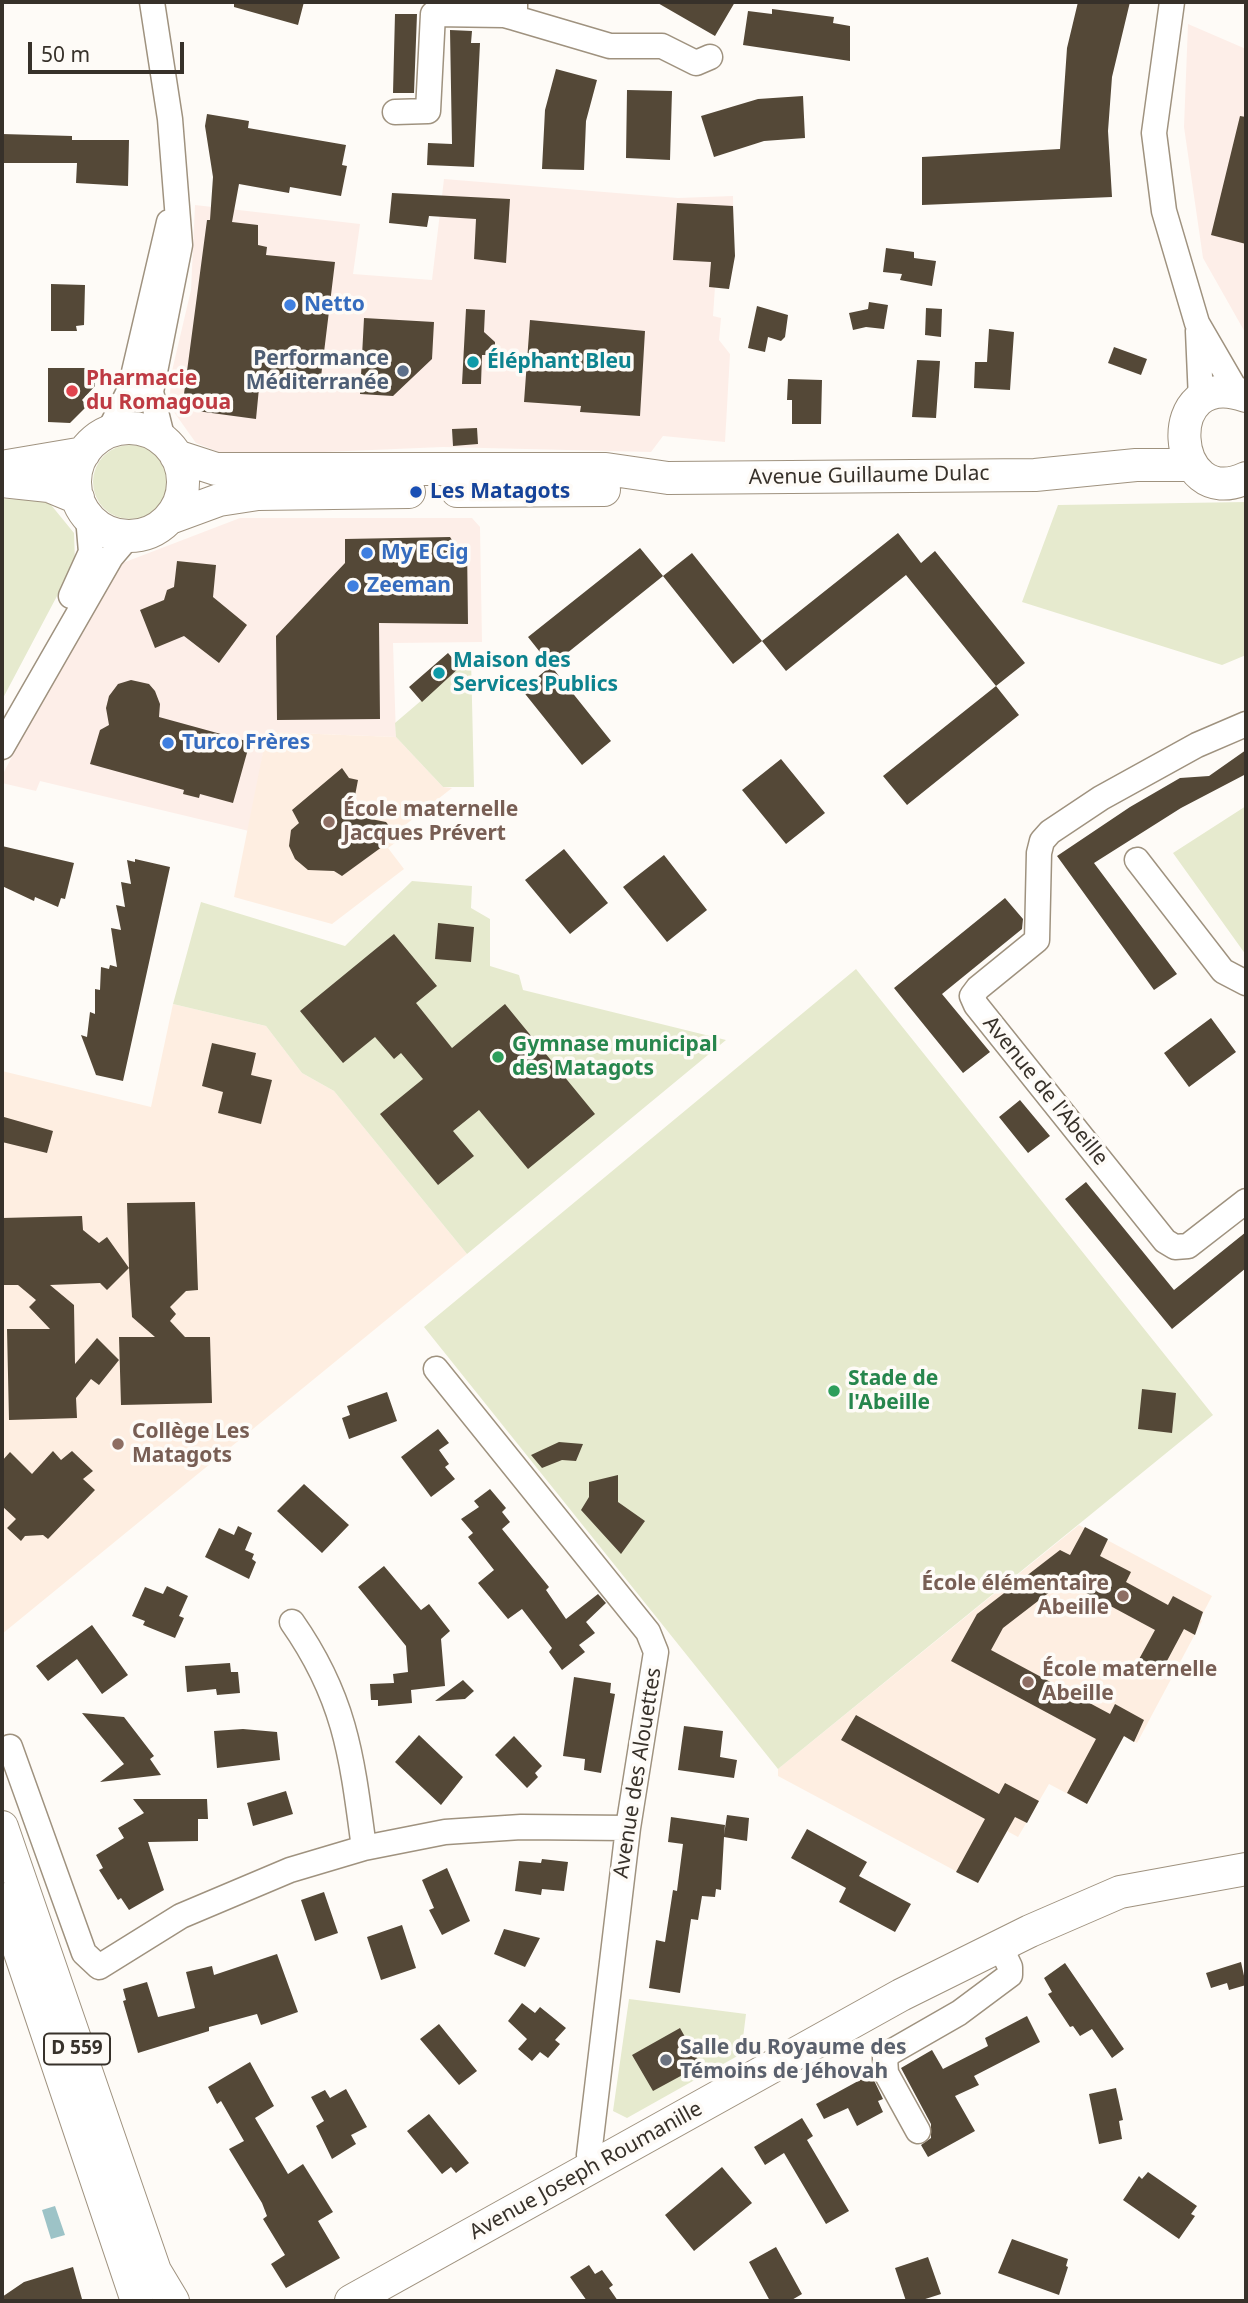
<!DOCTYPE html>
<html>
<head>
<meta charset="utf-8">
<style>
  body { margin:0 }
  #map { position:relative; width:1248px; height:2303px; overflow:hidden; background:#fefbf7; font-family:"Noto Sans",sans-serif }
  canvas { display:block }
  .frame { position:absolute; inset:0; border:4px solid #37312a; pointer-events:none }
  .scale { position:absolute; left:28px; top:42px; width:156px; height:32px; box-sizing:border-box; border:4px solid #37312a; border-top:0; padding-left:9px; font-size:21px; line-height:24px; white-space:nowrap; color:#37312a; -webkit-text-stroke:5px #fefbf7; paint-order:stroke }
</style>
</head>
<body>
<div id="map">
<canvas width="1248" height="2303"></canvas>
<div class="frame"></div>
<div class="scale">50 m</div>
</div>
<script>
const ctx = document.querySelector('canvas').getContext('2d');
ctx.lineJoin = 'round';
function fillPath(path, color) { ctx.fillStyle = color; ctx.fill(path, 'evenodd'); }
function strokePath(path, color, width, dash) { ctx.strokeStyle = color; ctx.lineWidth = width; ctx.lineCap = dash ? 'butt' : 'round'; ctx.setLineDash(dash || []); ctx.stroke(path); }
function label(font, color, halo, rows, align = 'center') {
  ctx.font = font + ' "Noto Sans",sans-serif'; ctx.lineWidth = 7; ctx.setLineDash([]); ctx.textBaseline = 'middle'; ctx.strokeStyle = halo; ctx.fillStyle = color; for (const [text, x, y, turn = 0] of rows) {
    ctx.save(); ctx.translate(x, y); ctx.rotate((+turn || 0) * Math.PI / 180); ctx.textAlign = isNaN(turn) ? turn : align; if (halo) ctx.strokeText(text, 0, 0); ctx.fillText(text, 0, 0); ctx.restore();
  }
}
fillPath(new Path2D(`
  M1188,24L1246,49V334L1203,258L1184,127Z
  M444,179L678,198L733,196L734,256L715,287L713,316L721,318L719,340L730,354L725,442L663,436L651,452L443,447L229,456L196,443L169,405L172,371L191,290L195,205L360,224L353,274L432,280Z
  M240,518H472L480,527L482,642L393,643L396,737L267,732L249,831L40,781L36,791L2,783V776L107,569Z`), '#fdeee8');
fillPath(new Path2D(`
  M267,732L396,737L443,787L452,788L395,833L399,840L388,848L404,869L332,924L234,897Z
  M173,1004L266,1026L302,1073L334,1091L467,1254L2,1634V1071L151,1107Z
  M1079,1525L1212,1596L1200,1619L1202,1621L1137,1743L1123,1736L1087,1804L1049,1784L1018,1837L1007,1831L978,1883L778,1776V1769Z`), '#feeee1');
fillPath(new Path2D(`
  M93 482a37 37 0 1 1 74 0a37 37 0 1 1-74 0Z
  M2,499L47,500L74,533L75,562L2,700Z
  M1246,502V655L1222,665L1022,602L1058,505Z
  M471,658L474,787H443L396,737L395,723Z
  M1246,806V955L1173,853Z
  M412,881L472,886L471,908L490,919V966L519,975L523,990L726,1040L467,1254L334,1091L302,1073L266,1026L173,1004L201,902L345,946Z
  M856,969L1213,1415L778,1769L424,1327Z
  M629,1999L746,2014L741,2054L627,2118L613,2111Z`), '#e6eace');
fillPath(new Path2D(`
  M55,2206L65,2235L51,2239L42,2210Z`), '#9dc3c7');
fillPath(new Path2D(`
  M234,2H304L298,25L234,7Z
  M656,2H735L715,36Z
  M1078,2H1130L1112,77L1108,131L1112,197L922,205V157L1060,149L1067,48Z
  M772,9L834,17L833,23L850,26V61L743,45L748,11L772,14Z
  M395,14H417L414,93H393Z
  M450,30L472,31L471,43H480L474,167L427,165L428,143L452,144Z
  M556,69L597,80L586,121L584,170L542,169L545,110Z
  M627,90L672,91L670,160L626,158Z
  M803,96L805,138L764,141L714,157L701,116L758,99Z
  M207,114L249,121L248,128L346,145L342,165L347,166L341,196L290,187L289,193L239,184L232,222L258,225V245L267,247L266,255L335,262L320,385L275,380L274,390L259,388L256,419L182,409L207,220H210L213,177L205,126Z
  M1240,116L1246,117V244L1211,235Z
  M2,134L72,136V140H129L128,186L76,183L77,163H2Z
  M392,193L510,199L506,263L474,259L476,219L429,216L427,227L389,223Z
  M677,203L733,206L735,256L729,289L709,287L711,262L673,260Z
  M886,248L914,252V258L936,261L932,286L900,280L902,274L883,272Z
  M51,284L85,285L84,325L76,326L77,331H51Z
  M869,302L888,305L884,329L866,327L853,330L849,313L868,309Z
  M757,306L788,315L785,337L781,341L768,337L765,352L748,348Z
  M926,308L942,309L941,337L925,335Z
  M466,309L485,310L484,332L495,342V355H482L481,384H462Z
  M364,318L434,322L432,359L393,396L360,394Z
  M530,320L645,331L640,416L580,412L581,406L524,402Z
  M989,329L1014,332L1010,390L974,388L975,362H987Z
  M1114,347L1147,359L1141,375L1108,363Z
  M917,360L940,361L936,418L912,417Z
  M48,368H95V386L82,400L87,406L70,423L48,422Z
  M788,379L822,380L821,424H792V400H787Z
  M477,428L478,444L453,446L452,429Z
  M898,533L921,563L935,551L1025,663L996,686L906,575L786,671L762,641Z
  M450,537L456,546L467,545L468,624L379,623L380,719L277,720L276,636L345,563V539Z
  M640,548L663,576L551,666L528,637Z
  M692,553L762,641L733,664L663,576Z
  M177,561L216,565L213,597L247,625L219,663L184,636L155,648L140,610L164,600L167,590L174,587Z
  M448,653L460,667L422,702L409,687Z
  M551,666L611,741L582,765L522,690Z
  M131,680L149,684L155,691L160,704L159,717L250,742L233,803L200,794L199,798L183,794L184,790L90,764L100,730L109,725L106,708L109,696L118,684Z
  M996,686L1019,715L907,805L883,776Z
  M1246,750V774L1181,808L1094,863L1177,974L1154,990L1057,856L1130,807L1180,778L1209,776Z
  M781,759L825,813L786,844L742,790Z
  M342,768L349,778L358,780L353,806L361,817L386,822L397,836L342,876L334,871L308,870L295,859L289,846L291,830L299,823L292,810Z
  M2,846L74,863L65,899L61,898L58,907L35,897L34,901L2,886Z
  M564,849L608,903L570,934L525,880Z
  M664,855L707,910L667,942L623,887Z
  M135,859L170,867L123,1081L96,1075L81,1035L87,1037L90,1012L95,1014V989L100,990L101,967L109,969L110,965L117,967L111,928L121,930L116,905L125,907L121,882L131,884L127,860L135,862Z
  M1005,898L1023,919L1022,929L942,994L990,1052L963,1073L894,988Z
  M438,923L474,927L471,962L435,959Z
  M394,934L437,986L416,1003L452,1048L505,1004L595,1114L528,1169L479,1110L453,1131L474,1156L438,1185L380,1114L423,1079L401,1053L394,1059L375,1037L343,1063L300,1011Z
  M1211,1018L1236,1052L1189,1087L1164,1053Z
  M212,1043L256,1053L251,1075L272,1080L261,1124L218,1113L223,1092L202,1086Z
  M1020,1100L1050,1136L1028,1153L999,1117Z
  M4,1117L53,1131L47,1153L2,1142Z
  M1086,1182L1174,1290L1246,1232V1268L1172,1329L1065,1199Z
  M195,1202L198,1290L186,1291L170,1307L176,1314L170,1321L185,1337H210L212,1403L121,1405L119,1337H155L132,1317L129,1268L107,1290L100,1283L50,1285L74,1305L75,1364L97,1338L119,1360L99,1385L91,1379L76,1398L77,1418L9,1420L7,1329H50L29,1307L36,1300L18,1285H2V1218L82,1216L83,1230L99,1243L107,1237L129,1268L127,1203Z
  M1142,1389L1176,1393L1172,1433L1138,1429Z
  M387,1392L397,1421L349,1439L342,1418L350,1415L347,1406Z
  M438,1429L449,1443L439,1450L449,1464L445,1467L455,1479L431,1497L401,1457Z
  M559,1442L583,1444L576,1461L562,1460L542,1468L531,1455Z
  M53,1451L61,1460L72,1451L93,1471L83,1479L95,1490L48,1539L43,1535L25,1536L21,1541L7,1528L16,1519L2,1506V1461L10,1452L32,1474Z
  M618,1475V1502L645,1521L621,1554L581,1510L589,1497V1482Z
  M304,1484L349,1525L322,1553L277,1511Z
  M490,1489L506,1508L502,1512L510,1522L502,1529L549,1587L546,1590L566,1619L598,1594L606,1603L586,1622L595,1633L579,1645L585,1652L562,1670L549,1652L552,1648L522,1609L508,1619L478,1583L494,1570L468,1537L473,1533L461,1519L479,1507L474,1501Z
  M238,1526L252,1533L245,1550L254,1554L252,1559L256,1562L249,1579L205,1557L219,1528L234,1535Z
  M1085,1527L1108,1539L1100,1556L1131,1572L1126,1582L1168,1605L1173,1596L1203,1612L1195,1635L1184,1629L1160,1674L1138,1661L1155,1630L1064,1581L1003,1628L991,1650L1110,1714L1115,1704L1144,1720L1134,1742L1124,1736L1087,1804L1067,1793L1096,1739L951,1661L977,1614L1060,1550L1070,1555Z
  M384,1566L421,1610L429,1604L450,1631L441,1639L445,1686L411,1690L412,1703L378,1706V1700H371L370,1684L394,1683L393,1674L408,1672L406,1646L358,1587Z
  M167,1586L188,1596L179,1616L184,1618L175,1638L143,1625L145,1621L132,1616L145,1587L163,1594Z
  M92,1625L128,1675L102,1694L77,1659L48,1681L36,1666Z
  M230,1663L231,1672H238L240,1693L217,1695L216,1689L187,1692L185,1666Z
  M574,1677L611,1683L610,1693L615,1694L601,1773L584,1770L585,1759L563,1756Z
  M463,1680L474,1691L465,1699L435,1701Z
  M82,1713L124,1717L154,1756L150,1759L161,1775L100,1782L124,1764Z
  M856,1715L999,1794L1005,1783L1039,1801L1027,1823L1015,1817L978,1883L956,1872L985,1819L841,1740Z
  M684,1726L723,1731L720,1757L737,1760L734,1778L678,1770Z
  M243,1729L277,1732L280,1760L217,1768L214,1731Z
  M419,1735L463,1777L441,1805L395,1762Z
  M514,1736L542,1766L535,1773L538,1777L527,1788L495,1755Z
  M286,1791L293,1814L253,1826L247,1803Z
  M133,1799H207L208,1819H198V1841L148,1842L164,1890L129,1910L121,1898L118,1900L99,1870L103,1868L96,1855L124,1838L118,1828L144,1813Z
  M727,1815L749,1818L747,1841L724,1837L721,1890L716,1889L715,1897L702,1896L698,1920L691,1919L680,1993L649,1988L656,1940L665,1942L673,1890L677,1891L683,1844L668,1842L671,1817L725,1825L724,1835Z
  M807,1829L867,1862L859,1876L911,1904L895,1932L839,1902L846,1888L791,1858Z
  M542,1859L568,1862L564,1891L542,1889L541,1895L515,1891L519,1861L541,1863Z
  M447,1868L470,1921L442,1935L429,1910L434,1908L422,1880Z
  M324,1892L338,1933L315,1941L301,1900Z
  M402,1925L416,1968L381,1980L367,1937Z
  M504,1929L540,1938L525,1967L494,1954Z
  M277,1954L298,2012L261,2025L257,2014L209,2027V2031L138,2053L123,2001L126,2000L123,1989L147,1982L158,2017L195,2008L186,1972L212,1966L214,1975Z
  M1241,1962L1246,1985L1229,1990L1227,1983L1211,1988L1206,1973Z
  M1065,1963L1124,2049L1112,2058L1092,2029L1080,2036L1073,2026L1070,2027L1048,1994L1052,1992L1044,1978Z
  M522,2003L535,2013L540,2007L566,2028L555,2040L560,2044L548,2058L540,2052L532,2061L518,2049L527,2039L508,2021Z
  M1027,2016L1040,2042L974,2076L979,2085L955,2096L975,2131L928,2157L921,2145L931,2138V2124L901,2068L932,2050L943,2069L988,2046L985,2038Z
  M439,2024L477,2071L459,2085L420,2039Z
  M680,2028L701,2065L653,2091L632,2055Z
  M250,2062L274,2106L255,2118L288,2174L303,2164L333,2212L318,2221L340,2258L286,2288L271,2264L285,2255L263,2219L267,2216L262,2203L229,2149L244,2141L221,2101L217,2104L208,2087Z
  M871,2074L883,2099L878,2101L883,2112L857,2126L848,2108L824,2119L816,2104Z
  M1116,2088L1123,2120L1119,2121L1122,2139L1099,2144L1089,2094Z
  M346,2089L367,2127L351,2135L356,2144L332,2159L316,2126L324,2121L311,2097L325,2090L330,2098Z
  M429,2114L469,2163L456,2173L451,2167L442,2174L407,2131Z
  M802,2118L813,2136L807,2140L849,2211L826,2224L784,2153L765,2165L754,2147Z
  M722,2167L752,2203L694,2251L665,2215Z
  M1148,2172L1197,2206L1191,2214L1195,2216L1179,2239L1123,2200L1139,2176L1142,2179Z
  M1012,2239L1068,2259L1066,2266L1068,2267L1059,2295L998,2273Z
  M776,2247L802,2294L790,2301H770L749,2262Z
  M928,2257L941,2294L919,2301H906L895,2268Z
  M589,2265L595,2274L602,2270L613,2285L609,2288L618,2301H587L570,2277Z
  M73,2267L82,2299L2,2301V2297L24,2282Z`), '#544837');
const minor = new Path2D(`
  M152,2L170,119L180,245L151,392L163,440
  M515,2V18L610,46H662L696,63L710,57
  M1172,2L1154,133L1164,211L1197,323L1237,392
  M395,112L428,111L433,14L504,15L515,18
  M1198,331L1201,400
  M108,433L130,389L169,222
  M71,596L91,552L88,517
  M1246,724L1197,745L1101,798L1050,832L1042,841L1039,853L1037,940L978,988L972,996L976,1005L1165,1241L1175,1247L1188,1246L1246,1201
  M2,747L111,557L128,537
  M1137,860L1223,971L1246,983
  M436,1369L648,1632L656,1652L628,1828L589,2155L594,2167
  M292,1622C346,1699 352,1758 364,1848
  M10,1747L84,1953L99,1967L181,1916L290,1870L364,1848L445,1832L521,1827L628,1828
  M918,2131L886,2073L885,2058L891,2052L959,2013L1010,1975V1967L1000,1946`);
const major = new Path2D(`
  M1246,396C1158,364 1170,514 1246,478
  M75 482a54 54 0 1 1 108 0a54 54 0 1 1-108 0Z
  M176,456L216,469H606L668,478L1035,475L1136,465H1191
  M2,467L84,453
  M2,481L49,486L78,498
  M457,491L604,490
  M170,518L219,500L258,494L409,492
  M2,1827L155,2271L173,2301
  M2,1899L137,2301
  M351,2301L901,1995L1030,1931L1120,1892L1246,1869`);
strokePath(minor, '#9f927f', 27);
strokePath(major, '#9f927f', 34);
strokePath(minor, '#fff', 24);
strokePath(major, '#fff', 32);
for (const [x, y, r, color] of [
  [290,305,7,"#3f7fe0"],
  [473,362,7,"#0f9aa8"],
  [403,371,7,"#5c6f8a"],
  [72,391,7,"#e0444e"],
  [416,492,7,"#1a4fb4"],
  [367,553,7,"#3f7fe0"],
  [353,586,7,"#3f7fe0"],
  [439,673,7,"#0f9aa8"],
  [168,743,7,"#3f7fe0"],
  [329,822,7,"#8d6e63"],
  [498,1057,7,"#2e9e5b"],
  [834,1391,7,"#2e9e5b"],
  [118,1444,7,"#8d6e63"],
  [1123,1596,7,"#8d6e63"],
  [1028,1682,7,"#8d6e63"],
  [666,2060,7,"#6b7280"]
]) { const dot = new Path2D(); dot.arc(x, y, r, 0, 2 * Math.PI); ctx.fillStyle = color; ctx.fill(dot); strokePath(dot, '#fefbf7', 2.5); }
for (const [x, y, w] of [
  [77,2049,66]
]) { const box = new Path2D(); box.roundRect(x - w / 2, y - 15.5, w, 31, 5); ctx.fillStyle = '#fefbf7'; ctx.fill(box); strokePath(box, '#37312a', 2); }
label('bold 19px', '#37312a', null, [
  ["D 559",77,2049]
]);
label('bold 21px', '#366cbe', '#fefbf7', [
  ["Netto",304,305],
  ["My E Cig",381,553],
  ["Zeeman",367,586],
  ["Turco Frères",182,743]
], 'left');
label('bold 21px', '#4e5e75', '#fefbf7', [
  ["Performance",389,359],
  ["Méditerranée",389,383]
], 'right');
label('bold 21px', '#0d838f', '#fefbf7', [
  ["Éléphant Bleu",487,362],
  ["Maison des",453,661],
  ["Services Publics",453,685]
], 'left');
label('bold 21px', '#be3a42', '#fefbf7', [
  ["Pharmacie",86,379],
  ["du Romagoua",86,403]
], 'left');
label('21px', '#37312a', '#fefbf7', [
  ["Avenue Guillaume Dulac",869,476,-1],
  ["Avenue de l'Abeille",1045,1091,51],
  ["Avenue des Alouettes",638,1773,-81],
  ["Avenue Joseph Roumanille",586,2171,-29]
]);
label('bold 21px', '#164399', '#fefbf7', [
  ["Les Matagots",430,492]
], 'left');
label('bold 21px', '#785e54', '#fefbf7', [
  ["École maternelle",343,810],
  ["Jacques Prévert",343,834],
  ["Collège Les",132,1432],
  ["Matagots",132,1456],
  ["École élémentaire",1109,1584,"right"],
  ["Abeille",1109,1608,"right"],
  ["École maternelle",1042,1670],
  ["Abeille",1042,1694]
], 'left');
label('bold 21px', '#27864d', '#fefbf7', [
  ["Gymnase municipal",512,1045],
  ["des Matagots",512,1069],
  ["Stade de",848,1379],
  ["l'Abeille",848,1403]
], 'left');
label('bold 21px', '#5b616d', '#fefbf7', [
  ["Salle du Royaume des",680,2048],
  ["Témoins de Jéhovah",680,2072]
], 'left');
</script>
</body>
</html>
